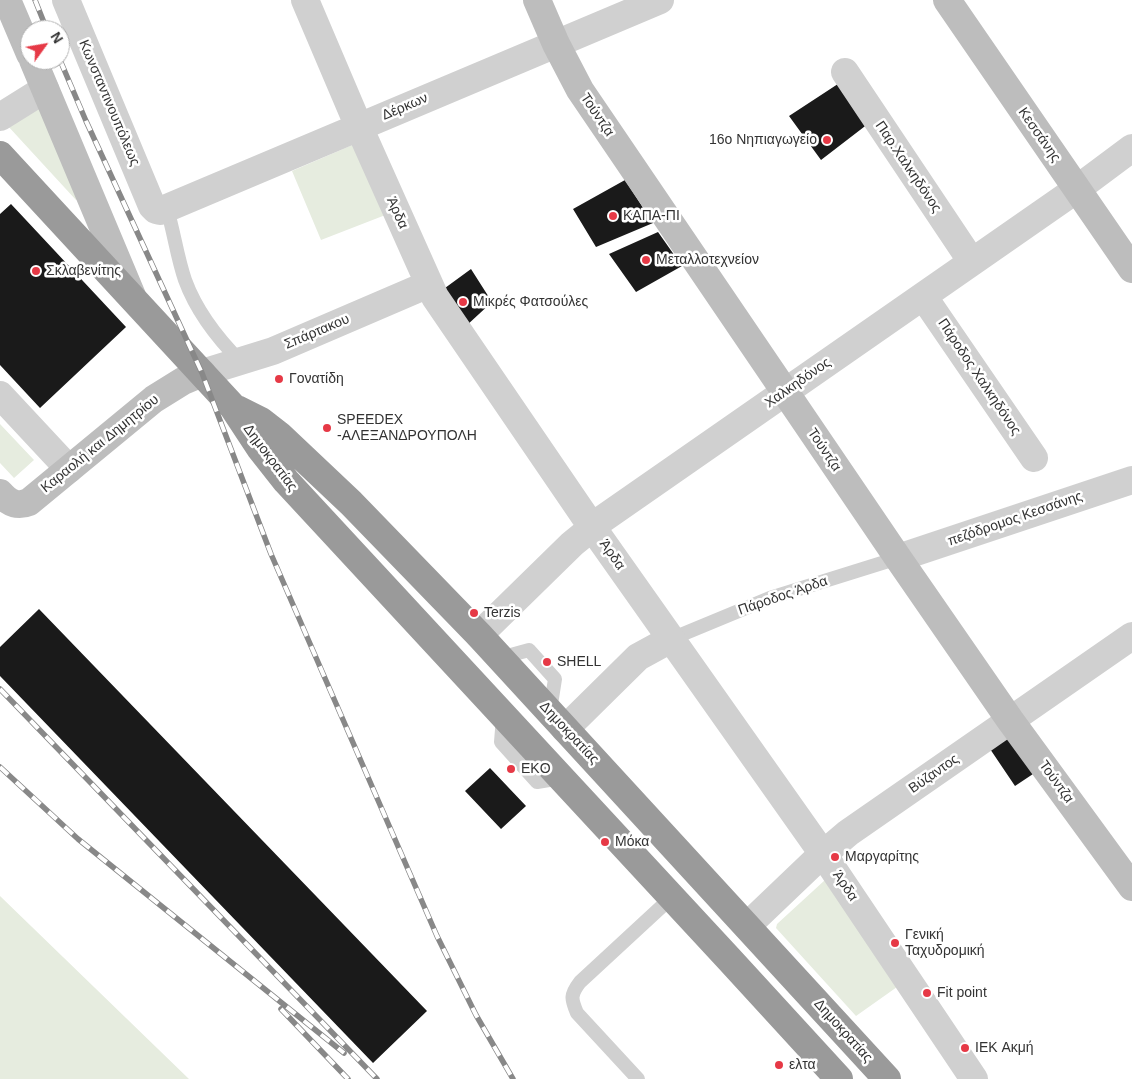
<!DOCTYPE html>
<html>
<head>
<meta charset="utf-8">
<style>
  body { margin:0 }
  #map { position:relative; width:1132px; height:1079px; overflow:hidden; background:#fff; font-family:Helvetica,sans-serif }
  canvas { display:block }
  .north { position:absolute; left:20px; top:20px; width:50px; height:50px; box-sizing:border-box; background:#fff; border:1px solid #adadad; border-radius:50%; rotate:58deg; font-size:14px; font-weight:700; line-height:20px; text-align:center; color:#333 }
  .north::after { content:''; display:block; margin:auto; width:18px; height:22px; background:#e63946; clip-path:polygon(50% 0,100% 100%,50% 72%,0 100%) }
</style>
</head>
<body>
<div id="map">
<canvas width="1132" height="1079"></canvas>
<div class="north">N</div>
</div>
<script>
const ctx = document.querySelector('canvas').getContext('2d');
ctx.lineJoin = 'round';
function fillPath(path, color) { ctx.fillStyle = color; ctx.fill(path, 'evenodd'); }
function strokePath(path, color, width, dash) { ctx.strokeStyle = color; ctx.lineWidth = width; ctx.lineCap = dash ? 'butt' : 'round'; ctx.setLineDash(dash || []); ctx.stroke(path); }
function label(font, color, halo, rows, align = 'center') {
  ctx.font = font + ' Helvetica,sans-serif'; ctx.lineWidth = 5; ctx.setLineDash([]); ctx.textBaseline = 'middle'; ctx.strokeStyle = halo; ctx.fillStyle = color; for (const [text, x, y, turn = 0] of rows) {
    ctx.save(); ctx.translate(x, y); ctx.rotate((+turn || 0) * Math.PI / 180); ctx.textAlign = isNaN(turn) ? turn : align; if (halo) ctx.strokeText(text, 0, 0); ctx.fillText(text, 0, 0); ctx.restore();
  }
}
fillPath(new Path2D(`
  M38,106L78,198L76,200L7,125Z
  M357,143L388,214L321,240L292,171Z
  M0,424L34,460L14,478L0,463Z
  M825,880L897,987L856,1016L776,928L777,924Z
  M0,896L189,1079H0Z`), '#e6ecdf');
fillPath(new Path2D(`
  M844,80L873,120L821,160L789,116Z
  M625,180L653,223L596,247L573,209Z
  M11,204L126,327L40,408L0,365V214Z
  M658,232L682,266L636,292L609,254Z
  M471,269L492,302L466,326L445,288Z
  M39,609L427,1011L373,1063L0,676V647Z
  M1009,727L1039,770L1015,786L986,743Z
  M490,768L526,806L501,829L465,791Z`), '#1a1a1a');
strokePath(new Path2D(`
  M167,209C174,232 177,257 185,280C196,310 218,339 241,362
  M671,639L770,598L898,558
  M500,658L529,650L555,679L550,711
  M503,717L501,742L537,782L561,778
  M638,1079L577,1013C571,999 570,995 580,982L672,897`), '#d0d0d0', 14);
strokePath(new Path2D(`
  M66,0L152,206L156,210L160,211L660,0
  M305,0L359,127L435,297L592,527L823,854L974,1079
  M845,72L972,262
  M0,117L45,89
  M923,296L1034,458
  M202,373L273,351L429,284
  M0,395L69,469
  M898,558L1132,480
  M479,635L572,544L604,518L1077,189L1132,148
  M565,729L638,657L671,639
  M747,926L814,862L848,833L1132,636`), '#d0d0d0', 28);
strokePath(new Path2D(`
  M7,0L30,54
  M537,0L556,44L580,90L898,558L1010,720L1132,887
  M947,0L1132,269
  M33,60L132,296
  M0,493C9,503 17,507 29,502L154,399L183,381L202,373`), '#bdbdbd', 28);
strokePath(new Path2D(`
  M0,155L233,407L260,448L286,481L729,959L839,1079
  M237,409L261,421L279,435L351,503L479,635L887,1079`), '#9a9a9a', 28);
const rail = new Path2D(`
  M35,0L47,30
  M60,60L86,121L202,373L271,554L437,936L476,1015L513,1079
  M0,689L377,1079
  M0,767L78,839L344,1053
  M281,1009L348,1079`);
strokePath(rail, '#888', 5.5);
strokePath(rail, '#fff', 4, [11]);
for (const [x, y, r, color] of [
  [827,140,5,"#e63946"],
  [613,216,5,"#e63946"],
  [646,260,5,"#e63946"],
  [36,271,5,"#e63946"],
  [463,302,5,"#e63946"],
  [279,379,5,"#e63946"],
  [327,428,5,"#e63946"],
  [474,613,5,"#e63946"],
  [547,662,5,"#e63946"],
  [511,769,5,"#e63946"],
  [605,842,5,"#e63946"],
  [835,857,5,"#e63946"],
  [895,943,5,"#e63946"],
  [927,993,5,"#e63946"],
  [965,1048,5,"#e63946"],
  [779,1065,5,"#e63946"]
]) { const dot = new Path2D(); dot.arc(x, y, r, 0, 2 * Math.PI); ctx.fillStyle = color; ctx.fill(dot); strokePath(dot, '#fff', 2); }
label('14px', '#333', '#fff', [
  ["Κωνσταντινουπόλεως",109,103,67],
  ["Δέρκων",405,107,-23],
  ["Τούντζα",597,115,56],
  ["Κεσσάνης",1039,135,55],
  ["Παρ.Χαλκηδόνος",908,167,56],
  ["Άρδα",397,213,66],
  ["Σπάρτακου",317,332,-23],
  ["Πάροδος Χαλκηδόνος",979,377,56],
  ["Χαλκηδόνος",798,383,-35],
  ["Καραολή και Δημητρίου",100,444,-39],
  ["Τούντζα",824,450,56],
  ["Δημοκρατίας",270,458,53],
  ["πεζόδρομος Κεσσάνης",1015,519,-19],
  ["Άρδα",612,555,55],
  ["Πάροδος Άρδα",783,596,-19],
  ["Δημοκρατίας",569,733,47],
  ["Βύζαντος",934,774,-35],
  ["Τούντζα",1056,782,54],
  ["Άρδα",845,886,56],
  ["Δημοκρατίας",843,1031,48]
]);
label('14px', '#333', '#fff', [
  ["16ο Νηπιαγωγείο",817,140,"right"],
  ["ΚΑΠΑ-ΠΙ",623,216],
  ["Μεταλλοτεχνείον",656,260],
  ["Σκλαβενίτης",46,271],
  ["Μικρές Φατσούλες",473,302],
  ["Γονατίδη",289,379],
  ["SPEEDEX",337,420],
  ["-ΑΛΕΞΑΝΔΡΟΥΠΟΛΗ",337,436],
  ["Terzis",484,613],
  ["SHELL",557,662],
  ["EKO",521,769],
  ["Μόκα",615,842],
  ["Μαργαρίτης",845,857],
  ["Γενική",905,935],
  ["Ταχυδρομική",905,951],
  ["Fit point",937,993],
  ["ΙΕΚ Ακμή",975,1048],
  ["ελτα",789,1065]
], 'left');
</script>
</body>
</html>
